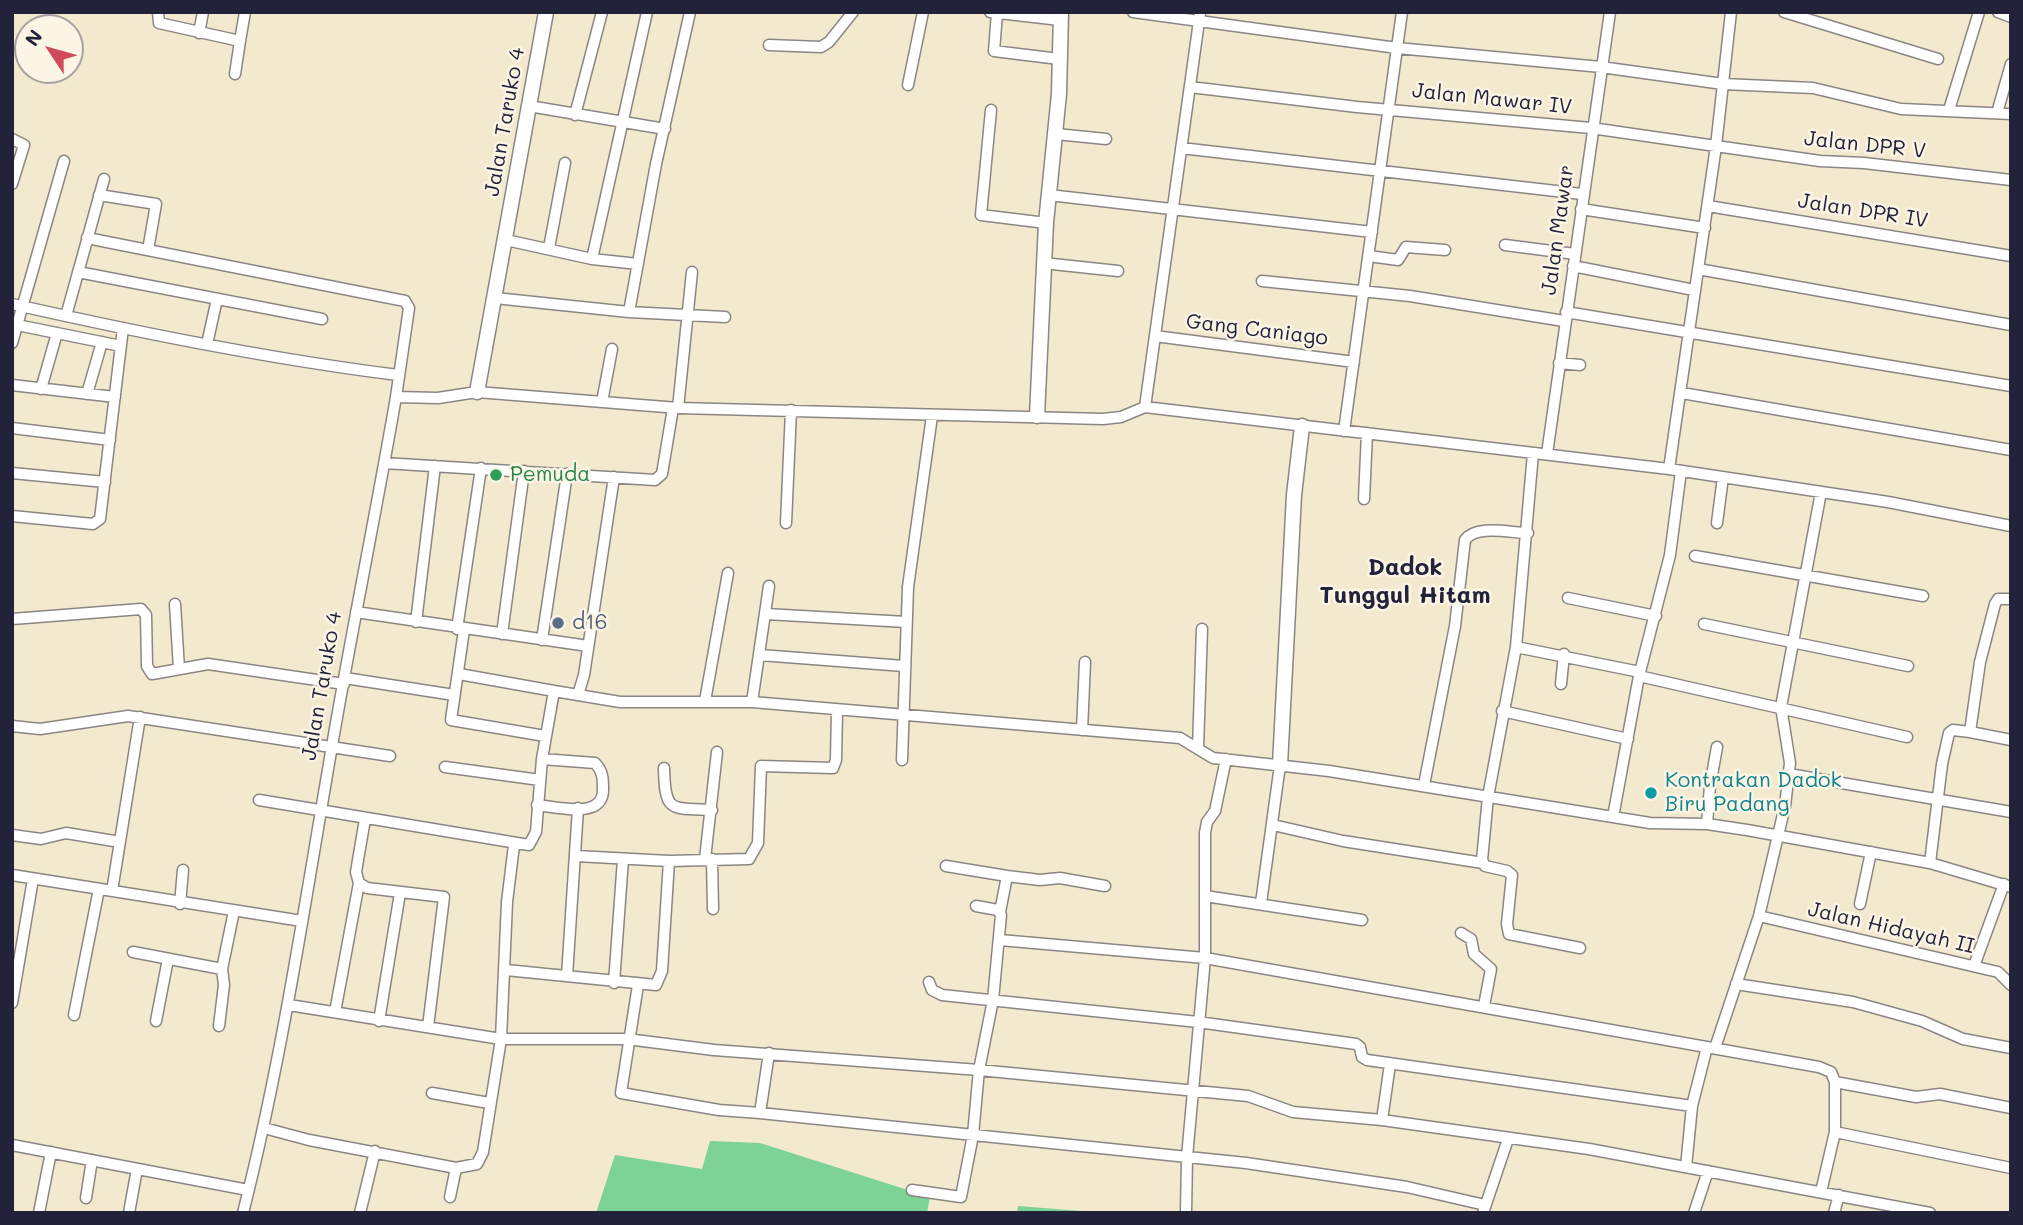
<!DOCTYPE html>
<html>
<head>
<meta charset="utf-8">
<style>
  body { margin:0 }
  #map { position:relative; width:2023px; height:1225px; overflow:hidden; background:#f3e9ce; font-family:Mali,sans-serif }
  canvas { display:block }
  .frame { position:absolute; inset:0; border:14px solid #22223b; pointer-events:none }
  .north { position:absolute; left:14px; top:14px; width:70px; height:70px; box-sizing:border-box; background:#fcf5e5; border:2px solid #a5a1a1; border-radius:50%; rotate:306deg; font-size:19px; font-weight:700; line-height:28px; text-align:center; color:#22223b }
  .north::after { content:''; display:block; margin:auto; width:24px; height:32px; background:#d1495b; clip-path:polygon(50% 0,100% 100%,50% 72%,0 100%) }
</style>
</head>
<body>
<div id="map">
<canvas width="2023" height="1225"></canvas>
<div class="frame"></div>
<div class="north">N</div>
</div>
<script>
const ctx = document.querySelector('canvas').getContext('2d');
ctx.lineJoin = 'round';
function fillPath(path, color) { ctx.fillStyle = color; ctx.fill(path, 'evenodd'); }
function strokePath(path, color, width, dash) { ctx.strokeStyle = color; ctx.lineWidth = width; ctx.lineCap = dash ? 'butt' : 'round'; ctx.setLineDash(dash || []); ctx.stroke(path); }
function label(font, color, halo, rows, align = 'center') {
  ctx.font = font + ' Mali,sans-serif'; ctx.lineWidth = 5; ctx.setLineDash([]); ctx.textBaseline = 'middle'; ctx.strokeStyle = halo; ctx.fillStyle = color; for (const [text, x, y, turn = 0] of rows) {
    ctx.save(); ctx.translate(x, y); ctx.rotate((+turn || 0) * Math.PI / 180); ctx.textAlign = isNaN(turn) ? turn : align; if (halo) ctx.strokeText(text, 0, 0); ctx.fillText(text, 0, 0); ctx.restore();
  }
}
fillPath(new Path2D(`
  M710,1141L760,1143L930,1197L927,1213H596L615,1155L702,1169Z
  M1018,1206L1107,1213H1017Z`), '#7dd295');
const minor = new Path2D(`
  M158,12L159,23L240,41L245,12
  M990,12L1060,20
  M1133,12L1397,48L1601,67L1723,84L1813,88L1901,109L2011,114
  M1784,12L1938,59
  M1998,12L2011,17
  M997,13L994,51L1059,59
  M199,33L203,12
  M769,45L821,47L829,42L853,12
  M235,74L240,41
  M908,85L923,12
  M1190,87L1357,107L1591,128L1820,161L1864,163L2011,180
  M529,106L665,129
  M991,110L981,215L1046,223
  M1949,110L1979,12
  M1997,113L2011,64
  M575,115L602,12
  M1056,134L1106,139
  M12,139L24,145L12,184
  M1181,148L1582,194
  M99,195L156,204L148,250
  M1049,195L1372,232
  M1708,206L2011,256
  M1581,209L1705,228
  M87,238L405,301L409,308L396,397
  M506,240L592,259L638,264
  M1505,245L1575,254
  M549,248L565,163
  M1369,256L1398,260L1406,247L1445,250
  M592,259L647,12
  M1043,263L1118,271
  M1573,266L1694,290
  M1698,269L2011,325
  M78,272L322,319
  M1262,281L1410,296L1564,321
  M495,298L629,312L656,164L690,12
  M12,304C140,333 269,359 398,375
  M629,312L725,317
  M1566,312L2011,386
  M66,316L104,179
  M12,324L121,346
  M1155,336L1354,362
  M12,343L64,161
  M207,344L217,299
  M1559,363L1580,365
  M12,385L115,397
  M41,389L57,333
  M1682,393L2011,450
  M87,394L102,342
  M602,402L612,349
  M1145,407L1200,14
  M678,408L692,272
  M12,428L110,440
  M1344,431L1402,12
  M1533,453L1516,647L1488,797L1482,860L1485,866L1507,871L1512,875L1507,924L1509,934L1580,948
  M1547,454L1610,12
  M384,463L655,480L662,474L673,408
  M1669,469L1716,146L1731,12
  M12,473L105,482
  M1364,499L1367,433
  M12,516L93,524L100,519L123,328
  M786,523L791,410
  M1717,523L1723,477
  M1695,556L1923,596
  M1568,598L1656,616
  M175,604L179,669
  M356,612L588,646
  M766,614L906,622
  M12,619L141,609L146,615L147,666L152,674L208,664L344,684
  M416,622L435,466
  M1704,624L1908,666
  M457,629L481,468
  M464,630L451,720L545,736
  M502,634L524,471
  M542,640L567,474
  M1516,647L1640,672
  M760,655L904,666
  M459,674L554,691
  M1639,676L1907,737
  M345,678L454,695
  M1561,684L1564,654
  M578,695L584,675L614,477
  M705,701L728,573
  M752,702L769,586
  M1502,711L1628,739
  M12,726L40,729L128,716L390,756
  M1082,730L1085,662
  M1970,732L2011,740
  M1198,748L1202,629
  M902,760L908,587L932,416
  M445,767L540,780
  M664,768C665,813 670,808 712,810
  M1789,774L2011,812
  M1424,785L1455,626L1465,540C1476,524 1511,533 1528,533
  M259,800L529,845L536,832L542,759L554,691L620,702H752L1180,738L1213,758L1329,771L1650,823L1707,824L1747,830L1930,863L2011,887
  M537,805C557,807 604,820 603,789C603,779 603,771 595,763L542,759
  M1613,817L1639,676L1670,555L1681,471
  M365,819L356,872L359,883L367,888L444,897L428,1027
  M1707,824L1710,786L1717,747
  M1273,825L1343,841L1483,863
  M12,835L41,839L66,833L120,842
  M576,856L669,861L749,859L758,843L761,766L833,768L836,760L837,711
  M705,859L717,752
  M712,859L713,909
  M1930,863L1942,764L1949,733L1953,730L1970,732L1980,662L1995,604L1998,599H2011
  M946,866L1007,876L1040,880L1060,878L1105,886
  M12,875L302,921
  M112,891L140,717
  M1205,896L1362,920
  M1261,903L1280,765
  M180,904L183,870
  M1860,904L1871,852
  M1000,912L1007,876
  M1759,916L1998,972L2011,985
  M1461,933L1471,939L1474,954L1491,969L1484,1006
  M1000,940L1205,958L1819,1067L1831,1072L1835,1082V1132L1821,1192
  M133,952L222,969
  M1974,966L2004,884
  M506,970L656,985L662,971L669,861
  M567,976L578,808
  M929,982L932,990L942,995L1198,1022L1356,1044L1360,1047L1362,1057L1367,1060L1692,1106
  M614,983L623,859
  M1736,984L1853,1002L1922,1021L1963,1039L2011,1048
  M638,985L621,1093L719,1110L760,1113
  M12,1003L33,879
  M289,1005L501,1039H627L714,1050L979,1070L993,1000L1001,915L998,910L976,906
  M335,1012L359,883
  M74,1015L99,889
  M156,1021L168,959
  M379,1021L400,893
  M219,1026L224,985L222,969L234,911
  M1715,1048L1759,916L1785,806L1790,763L1781,707L1821,492
  M769,1053L760,1113L1246,1163L1407,1187L1485,1205
  M1835,1082L1916,1097L1940,1094L2011,1108
  M432,1093L489,1103
  M1382,1120L1390,1064
  M264,1128L309,1140L456,1168L477,1164L483,1152L501,1039L507,902L514,845
  M1835,1132L2011,1168
  M12,1145L248,1190
  M1686,1167L1692,1106L1707,1047
  M912,1190L961,1197L973,1135L979,1070L1248,1096L1293,1112L1382,1120L1589,1149L1930,1213
  M450,1197L456,1168
  M86,1198L92,1160
  M39,1213L51,1152
  M129,1213L137,1169
  M243,1213C282,1059 305,902 332,746C352,629 376,513 396,397L438,398L477,392L678,408L1103,419L1121,417L1145,407L1669,469L1888,502L2011,526
  M360,1213L375,1151
  M1186,1213L1187,1157L1205,958V833L1207,822L1215,811L1226,759
  M1483,1213L1508,1139
  M1694,1213L1708,1171
  M1834,1213L1839,1195`);
const tertiary = new Path2D(`
  M477,392L546,12
  M1037,416L1046,223L1059,94L1061,12
  M1280,765L1294,495L1302,426`);
strokePath(minor, '#8a8684', 13);
strokePath(tertiary, '#8a8684', 17);
strokePath(minor, '#fff', 10);
strokePath(tertiary, '#fff', 14);
for (const [x, y, r, color] of [
  [496,475,7,"#2e9e5b"],
  [558,623,7,"#5c6f8a"],
  [1651,793,7,"#0f9aa8"]
]) { const dot = new Path2D(); dot.arc(x, y, r, 0, 2 * Math.PI); ctx.fillStyle = color; ctx.fill(dot); strokePath(dot, '#fcf5e5', 2.5); }
label('21px', '#22223b', '#fcf5e5', [
  ["Jalan Mawar IV",1492,99,6],
  ["Jalan Taruko 4",505,122,-80],
  ["Jalan DPR V",1865,145,6],
  ["Jalan DPR IV",1863,211,9],
  ["Jalan Mawar",1558,230,-82],
  ["Gang Caniago",1257,330,7],
  ["Jalan Taruko 4",322,686,-80],
  ["Jalan Hidayah II",1891,928,13]
]);
label('21px', '#27864d', '#fcf5e5', [
  ["Pemuda",510,475]
], 'left');
label('21px', '#4e5e75', '#fcf5e5', [
  ["d16",572,623]
], 'left');
label('21px', '#0d838f', '#fcf5e5', [
  ["Kontrakan Dadok",1665,781],
  ["Biru Padang",1665,805]
], 'left');
label('bold 24px', '#22223b', '#fcf5e5', [
  ["Dadok",1405,568],
  ["Tunggul Hitam",1405,596]
]);
</script>
</body>
</html>
